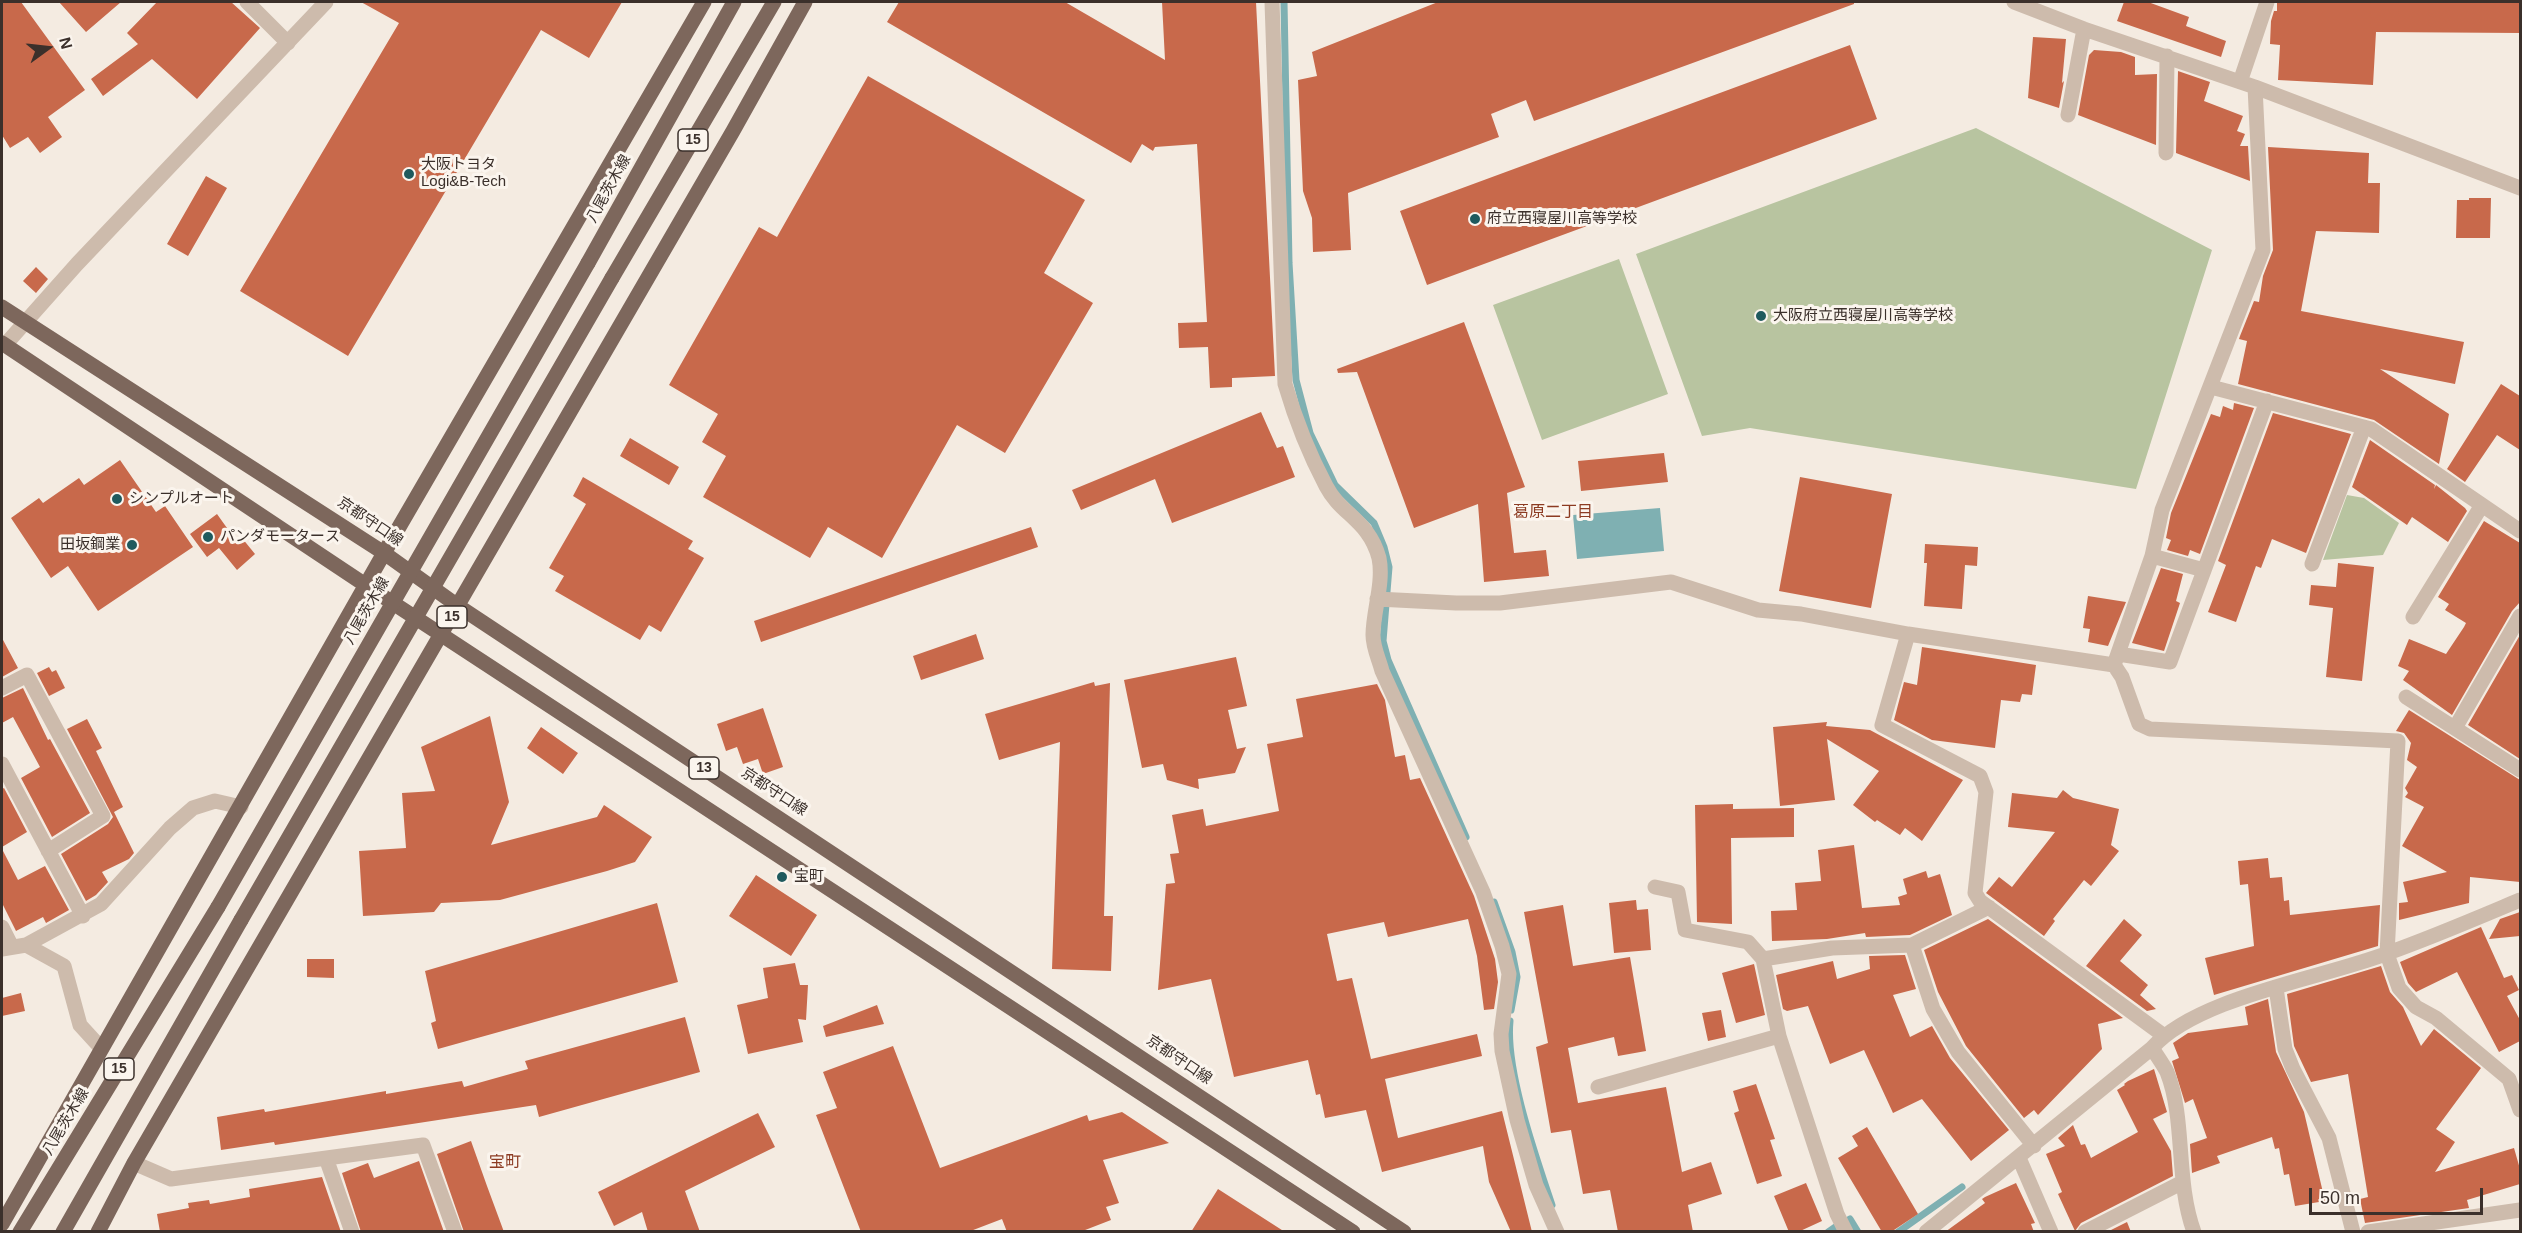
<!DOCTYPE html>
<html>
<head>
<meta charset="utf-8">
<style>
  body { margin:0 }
  #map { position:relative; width:2522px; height:1233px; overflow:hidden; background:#f4ebe1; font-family:Arial,sans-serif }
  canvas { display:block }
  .frame { position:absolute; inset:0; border:3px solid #3b302b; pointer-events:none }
  .north { position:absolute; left:18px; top:18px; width:60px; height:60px; -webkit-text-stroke:4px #fbf5ee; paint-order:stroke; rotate:75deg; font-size:16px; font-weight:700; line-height:24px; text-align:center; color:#3b302b }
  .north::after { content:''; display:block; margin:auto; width:21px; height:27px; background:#3b302b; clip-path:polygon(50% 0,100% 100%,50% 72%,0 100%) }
  .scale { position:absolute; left:2309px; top:1188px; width:174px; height:27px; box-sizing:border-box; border:3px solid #3b302b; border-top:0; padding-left:8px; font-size:18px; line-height:21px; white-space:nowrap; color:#3b302b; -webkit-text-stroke:4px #fbf5ee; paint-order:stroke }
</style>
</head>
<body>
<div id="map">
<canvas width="2522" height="1233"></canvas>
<div class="frame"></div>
<div class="north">N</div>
<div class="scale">50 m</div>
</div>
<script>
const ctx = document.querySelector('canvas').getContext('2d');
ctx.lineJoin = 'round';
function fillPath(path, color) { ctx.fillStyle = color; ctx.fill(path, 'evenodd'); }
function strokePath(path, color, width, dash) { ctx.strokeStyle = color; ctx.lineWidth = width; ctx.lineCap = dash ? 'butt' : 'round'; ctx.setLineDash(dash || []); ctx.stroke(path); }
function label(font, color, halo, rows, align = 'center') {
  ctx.font = font + ' Arial,"Noto Sans JP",sans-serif'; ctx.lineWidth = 6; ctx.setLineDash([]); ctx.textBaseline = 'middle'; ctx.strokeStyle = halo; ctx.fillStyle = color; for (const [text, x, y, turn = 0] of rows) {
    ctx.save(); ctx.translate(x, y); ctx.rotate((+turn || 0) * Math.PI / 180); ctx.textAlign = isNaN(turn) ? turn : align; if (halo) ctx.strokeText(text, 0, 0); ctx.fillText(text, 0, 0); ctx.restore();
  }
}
fillPath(new Path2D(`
  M1976,128L2212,250L2136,489L1750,428L1702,436L1636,254Z
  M1619,259L1668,394L1542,440L1493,305Z
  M2347,495L2364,498L2399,523L2383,555L2323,560Z`), '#b8c4a0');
fillPath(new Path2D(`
  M1660,508L1664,551L1577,559L1573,515Z`), '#7fb0b2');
strokePath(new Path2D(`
  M1284,2L1289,263L1296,380L1310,433L1335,485L1374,523L1384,547L1389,567L1383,641L1388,660L1466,837
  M1494,902L1512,952L1517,977L1511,1010
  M1510,1021C1505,1070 1536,1157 1552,1205
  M1845,1222L1850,1219L1858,1232
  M1828,1232L1838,1225
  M1898,1232L1962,1187`), '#7fb0b2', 7);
fillPath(new Path2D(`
  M2,2H21L85,90L48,117L62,137L40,153L28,137L10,148L2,135Z
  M59,2H121L86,32Z
  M157,2H231L260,28L197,99L152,59L103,96L91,79L138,44L127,33Z
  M361,2H622L589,58L541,30L348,356L240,291L399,23Z
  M899,2H1065L1165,60L1162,2H1256L1275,376L1232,378V387L1210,388L1208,347L1179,348L1178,323L1207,322L1197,144L1155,147L1153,151L1142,144L1131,163L887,22Z
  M1438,2H1854V4L1534,121L1526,100L1491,114L1499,137L1348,193L1351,250L1313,252L1312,218L1303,191L1298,80L1317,76L1312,52Z
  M2124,2H2148L2189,17L2186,26L2226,41L2221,57L2117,21Z
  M2277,2H2520V33L2376,32L2373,85L2278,80L2280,45L2270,44L2271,21L2274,11H2277Z
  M2033,37L2066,39L2062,83L2064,81L2059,108L2028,98Z
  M1850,45L1877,119L1427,285L1400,211Z
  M2094,50L2121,52L2135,57V75L2157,74L2156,145L2078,115L2089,55Z
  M2178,71L2210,82L2204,101L2243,116L2237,131L2245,134L2240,146H2248L2250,181L2176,153Z
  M868,76L1085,200L1044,273L1093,303L1005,453L957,425L882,558L828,527L810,558L703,497L726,456L702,442L718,414L669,385L759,227L777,237Z
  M2268,147L2369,153L2368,183H2380L2379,233L2316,231L2301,311L2464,342L2455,384L2380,369L2449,414L2439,464L2374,420L2238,384L2247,341L2239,339L2240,336L2254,301L2259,302L2263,276L2273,250Z
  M206,176L227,188L188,256L167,244Z
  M2469,198H2491L2490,238H2456L2457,200H2469Z
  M36,267L48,279L36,293L23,281Z
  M1464,322L1525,487L1507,493L1514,553L1546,550L1549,576L1484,582L1478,504L1414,528L1357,372L1338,373L1337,369Z
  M2501,384L2520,396V450L2497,435L2465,482L2447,469Z
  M2234,403L2254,408L2200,554L2190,550L2188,556L2167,550L2171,540L2166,538L2171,513L2211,414L2220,417L2223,406L2233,410Z
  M1261,412L1277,448L1283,446L1295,477L1172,523L1155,479L1081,510L1072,490Z
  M2273,413L2351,434L2306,553L2272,539L2261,568L2256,566L2236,622L2208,612L2226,565L2218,561Z
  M630,438L679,467L669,485L620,456Z
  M2370,440L2435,485L2434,489L2436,485L2465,508L2467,511L2448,542L2412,517L2407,525L2352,487Z
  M1664,453L1668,482L1581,491L1578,461Z
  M120,460L156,512L165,506L193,547L98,611L68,566L51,578L11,518L39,498L43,503L79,478L84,485Z
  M583,477L693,541L688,549L704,558L661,632L649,625L640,640L555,591L564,576L549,568L586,504L573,496Z
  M1800,477L1892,494L1871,608L1779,591Z
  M217,514L237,542L242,538L255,554L237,570L219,548L207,557L190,534Z
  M2484,521L2520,543V602L2512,611L2452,715L2403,680L2409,671L2398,666L2409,639L2446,654L2464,627L2466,623L2445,610L2449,604L2438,597Z
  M1031,527L1038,547L761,642L754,621Z
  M1925,544L1978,547L1977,566L1965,565L1962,609L1924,606L1927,563H1924Z
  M2338,563L2374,567L2362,681L2326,677L2333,608L2309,605L2311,585L2336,587Z
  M2161,568L2183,574L2176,601L2180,603L2164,651L2132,643Z
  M2088,596L2126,602L2108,646L2088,642L2090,629L2083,628Z
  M976,634L984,659L921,680L913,656Z
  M2520,635V759L2468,725Z
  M2,638L18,668L2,677Z
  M1922,647L2036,665L2032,695L2022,694L2020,702L2001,700L1995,748L1932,740L1894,720L1904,682L1917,685Z
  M1236,657L1247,706L1228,710L1237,749L1246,747L1235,773L1198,779L1199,789L1167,780L1163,764L1142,768L1124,680Z
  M49,667L52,672L56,670L65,688L49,696L37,673Z
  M1094,682L1095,686L1110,683L1104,916H1113L1111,971L1052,969L1060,742L999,760L985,714Z
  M1377,684L1385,700L1395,757L1405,755L1410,780L1420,778L1474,896L1495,959L1498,982L1494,1009L1484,1010L1477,956L1468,919L1388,937L1384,922L1327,934L1337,981L1352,978L1371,1059L1477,1034L1482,1056L1385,1079L1398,1138L1502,1111L1532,1232H1511L1489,1182L1483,1146L1382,1172L1366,1110L1325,1118L1320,1094L1316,1095L1308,1060L1234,1077L1211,979L1158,990L1166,884L1175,883L1170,854L1179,853L1172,815L1203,809L1206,826L1279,811L1267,744L1303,737L1296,699Z
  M23,688L48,740L50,739L90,813L52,837L21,778L40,767L13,717L2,723V698Z
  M763,708L783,767L763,774L758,759L743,764L737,747L726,751L717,724Z
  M2409,710L2520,780V882L2470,877L2469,903L2399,920V903L2408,902L2403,882L2447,872L2402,846L2424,807L2405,797L2408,793L2405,788L2417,767L2407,760L2411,743L2404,733L2396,731Z
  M490,716L509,802L491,845L597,817L604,805L652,837L635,862L607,871L500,900L441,903L434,912L363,916L359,851L406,848L402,793L435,791L421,747Z
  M87,719L102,748L96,751L123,807L114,812L134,853L129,859L102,872L108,882L96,895L86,901L61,854L108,824L113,817L67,729Z
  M1827,722L1826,726L1870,730L1963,780L1922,841L1905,828L1900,835L1877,820L1875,822L1853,805L1879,771L1827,739L1835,800L1780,806L1773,727Z
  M541,727L578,753L563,774L527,748Z
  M4,788L27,832L2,847V789Z
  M2063,790L2073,798L2119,809L2111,845L2119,851L2091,886L2084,880L2053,919L2055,921L2044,936L1986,893L1999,877L2012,887L2055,832L2008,827L2012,793L2057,798Z
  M1733,804V809L1794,808V837L1731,838L1732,924L1697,922L1695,805Z
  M1854,845L1862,908L1900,905L1898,897L1907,894L1903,879L1926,871L1928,878L1940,874L1952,915L1910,935L1866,937L1865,933L1827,939L1772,941L1771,911L1797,910L1795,883L1821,881L1818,850Z
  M2,849L18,880L45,866L69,910L46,923L43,917L16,931L2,903Z
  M2268,858L2270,878L2282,877L2284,901L2289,900L2290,915L2380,905L2378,946L2214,995L2205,958L2254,946L2248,884L2240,885L2238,861Z
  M756,875L817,915L791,956L729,916Z
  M1636,900L1637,910L1648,909L1651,950L1614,953L1609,903Z
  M657,903L678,982L438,1049L431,1023L436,1021L425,971Z
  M1563,905L1573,966L1630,957L1646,1051L1618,1056L1614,1037L1568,1048L1578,1103L1666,1087L1682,1172L1711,1162L1722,1194L1688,1205L1693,1232H1618L1610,1190L1583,1194L1571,1130L1551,1133L1536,1047L1548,1043L1524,912Z
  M2520,912V936L2489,939L2500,919Z
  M1988,919L2123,1018L2098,1024L2102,1049L2038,1115L2034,1110L2024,1118L1966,1046L1938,992L1924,950Z
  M2124,919L2142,935L2120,961L2148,985L2140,995L2156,1009L2147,1011L2086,966Z
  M2481,927L2504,978L2512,975L2519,990L2507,996L2520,1020V1041L2499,1052L2457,972L2416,992L2408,983L2400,962Z
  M1905,955L1916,989L1893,995L1910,1037L1932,1026L1950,1058L2009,1130L1971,1161L1922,1099L1893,1113L1864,1050L1830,1064L1808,1006L1787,1011L1783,1009L1776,975L1833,961L1837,979L1870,969L1869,956Z
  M307,959H334V978L307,977Z
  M795,963L800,985H808L806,1020L798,1019L803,1042L748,1054L737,1005L768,998L763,968Z
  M1754,964L1765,1015L1736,1023L1722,973Z
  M2381,966L2390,992L2403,1007L2421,1046L2434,1029L2481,1068L2436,1129L2455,1142L2435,1172L2514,1148L2520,1169V1184L2467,1200L2469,1208L2365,1223L2360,1199L2368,1197L2348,1074L2311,1082L2294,1046L2287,994Z
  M21,993L25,1011L2,1016V998Z
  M2268,999L2276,1052L2304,1112L2325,1201L2295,1206L2289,1174L2284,1175L2279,1148L2275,1149L2272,1137L2217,1156L2220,1163L2192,1173L2190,1144L2207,1138L2193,1099L2185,1103L2172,1061L2179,1058L2173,1043L2188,1033L2248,1025L2245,1007Z
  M877,1005L884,1024L826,1037L823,1026Z
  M1721,1010L1726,1037L1708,1041L1702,1013Z
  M685,1017L700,1072L539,1117L536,1105L275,1145L274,1142L221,1150L217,1117L264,1109L265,1112L386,1091V1094L462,1081L464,1087L528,1069L525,1061Z
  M893,1046L940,1168L1087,1115L1089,1121L1122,1112L1169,1143L1103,1160L1119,1203L1106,1207L1111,1220L1080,1232H1007L1002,1219L968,1232H861L816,1115L837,1108L823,1072Z
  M2154,1069L2167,1112L2153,1119L2171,1151L2173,1176L2081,1223L2075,1231L2058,1194L2062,1192L2046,1154L2065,1146L2058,1138L2073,1125L2081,1145L2085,1144L2091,1158L2138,1132L2117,1090L2125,1085L2124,1084L2128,1081Z
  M1756,1084L1775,1139L1770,1140L1782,1176L1757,1184L1734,1113L1739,1111L1733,1091Z
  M758,1113L775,1147L685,1191L700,1232H648L642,1212L614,1226L598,1192Z
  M1867,1127L1918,1214L1891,1232H1882L1838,1158L1858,1146L1852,1136Z
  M471,1141L487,1186L504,1232H464L437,1154Z
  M419,1161L444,1232H361L342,1173L368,1163L374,1178Z
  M322,1177L341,1232H160L157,1214L189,1208L188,1203L209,1200L210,1204L250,1197L249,1189Z
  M1806,1183L1822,1221L1798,1232H1789L1774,1196Z
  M2016,1183L2035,1223L2031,1224L2034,1232H1945L1985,1203L1982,1199L1985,1197Z
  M1218,1189L1285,1232H1191Z
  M2127,1222L2131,1232H2107Z`), '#c8694b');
strokePath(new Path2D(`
  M247,2L288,43
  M1272,2L1285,384C1295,418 1309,454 1326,486C1341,515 1369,520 1379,558C1384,583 1373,611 1373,635C1373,648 1379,659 1382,671L1483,892L1502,946L1509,974L1501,1034L1502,1051L1517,1120L1536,1185L1557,1232
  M2014,2L2084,29L2255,87L2520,188
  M2240,82L2267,2
  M2068,115L2084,29
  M2166,153L2167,56
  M5,345L77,264L326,2
  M2211,387L2371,429L2520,531
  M2152,556L2204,570
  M2312,564L2364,427
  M1377,599L1456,603H1500L1671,582L1758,610L1801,614L1908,634L2114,665L2122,677L2139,724L2150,729L2398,741L2387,954L2399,988L2416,1007L2436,1018L2509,1079L2520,1110
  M2413,617L2482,505
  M1908,634L1882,725L1980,776L1986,792L1975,893L1980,901L2163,1035
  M2118,654L2170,662L2267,401
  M2114,665L2152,556L2162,510L2263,250L2255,87
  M2,688L27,675L103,816L48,851
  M2406,697L2520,770
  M2455,728L2520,616
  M2,764L83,916
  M1655,887L1678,892L1685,930L1748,942L1763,959L1832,948L1912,945L1933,1009L1958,1052L2034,1146
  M2,927L12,947
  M26,945L101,904L170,828L193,808L215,801L241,807
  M1912,945L1989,907
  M2,949L26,945L64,966L80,1025L101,1048
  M1763,959L1779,1036
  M2276,988L2285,1049L2293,1069L2329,1138L2353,1232
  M2152,1048C2157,1056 2163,1064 2167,1072C2186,1120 2175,1180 2194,1232
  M1598,1087L1779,1036L1837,1214L1846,1232
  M326,1158L352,1232
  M2019,1158L2051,1232
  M134,1163L171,1179L423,1145L455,1232
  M1926,1232L2152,1048C2197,997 2324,978 2388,953C2433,937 2477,918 2520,900
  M2085,1232L2181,1183
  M2368,1232L2520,1210`), '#cdbbac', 15);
strokePath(new Path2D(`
  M588,263L734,2
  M612,278L774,2
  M2,307L384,553L458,606L1404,1232
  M2,343L367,586L1353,1232
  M2,1224L384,553L704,2
  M20,1232L218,907
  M63,1232L241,920
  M98,1232L134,1163L733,131L805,2`), '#7d675c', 15);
strokePath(new Path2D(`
  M218,907L588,263
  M241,920L612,278`), '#7d675c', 15);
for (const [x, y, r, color] of [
  [409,174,6,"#1f5a5e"],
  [1475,219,6,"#1f5a5e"],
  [1761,316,6,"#1f5a5e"],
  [117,499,6,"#1f5a5e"],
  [208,537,6,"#1f5a5e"],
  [132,545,6,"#1f5a5e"],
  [782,877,6,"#1f5a5e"]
]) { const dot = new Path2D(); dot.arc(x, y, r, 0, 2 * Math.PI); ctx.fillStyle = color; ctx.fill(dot); strokePath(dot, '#fbf5ee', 2); }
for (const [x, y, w] of [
  [693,140,30],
  [452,617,30],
  [704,768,30],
  [119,1069,30]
]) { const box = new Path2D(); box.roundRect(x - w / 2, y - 11, w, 22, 4.5); ctx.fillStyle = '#fbf5ee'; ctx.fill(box); strokePath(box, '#3b302b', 1.5); }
label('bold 14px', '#3b302b', null, [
  ["15",693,140],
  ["15",452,617],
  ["13",704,768],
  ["15",119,1069]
]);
label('15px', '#3b302b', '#fbf5ee', [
  ["大阪トヨタ",421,165],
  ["Logi&B-Tech",421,182],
  ["府立西寝屋川高等学校",1487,219],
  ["大阪府立西寝屋川高等学校",1773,316],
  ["シンプルオート",129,499],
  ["パンダモータース",220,537],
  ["田坂鋼業",120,545,"right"],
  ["宝町",794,877]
], 'left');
label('15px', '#3b302b', '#fbf5ee', [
  ["八尾茨木線",609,189,-61],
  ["京都守口線",370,522,34],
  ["八尾茨木線",367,611,-60],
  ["京都守口線",774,792,33],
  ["京都守口線",1179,1060,34],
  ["八尾茨木線",66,1122,-59]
]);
label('16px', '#8c3b22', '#fbf5ee', [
  ["葛原二丁目",1553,513],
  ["宝町",505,1163]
]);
</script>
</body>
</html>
